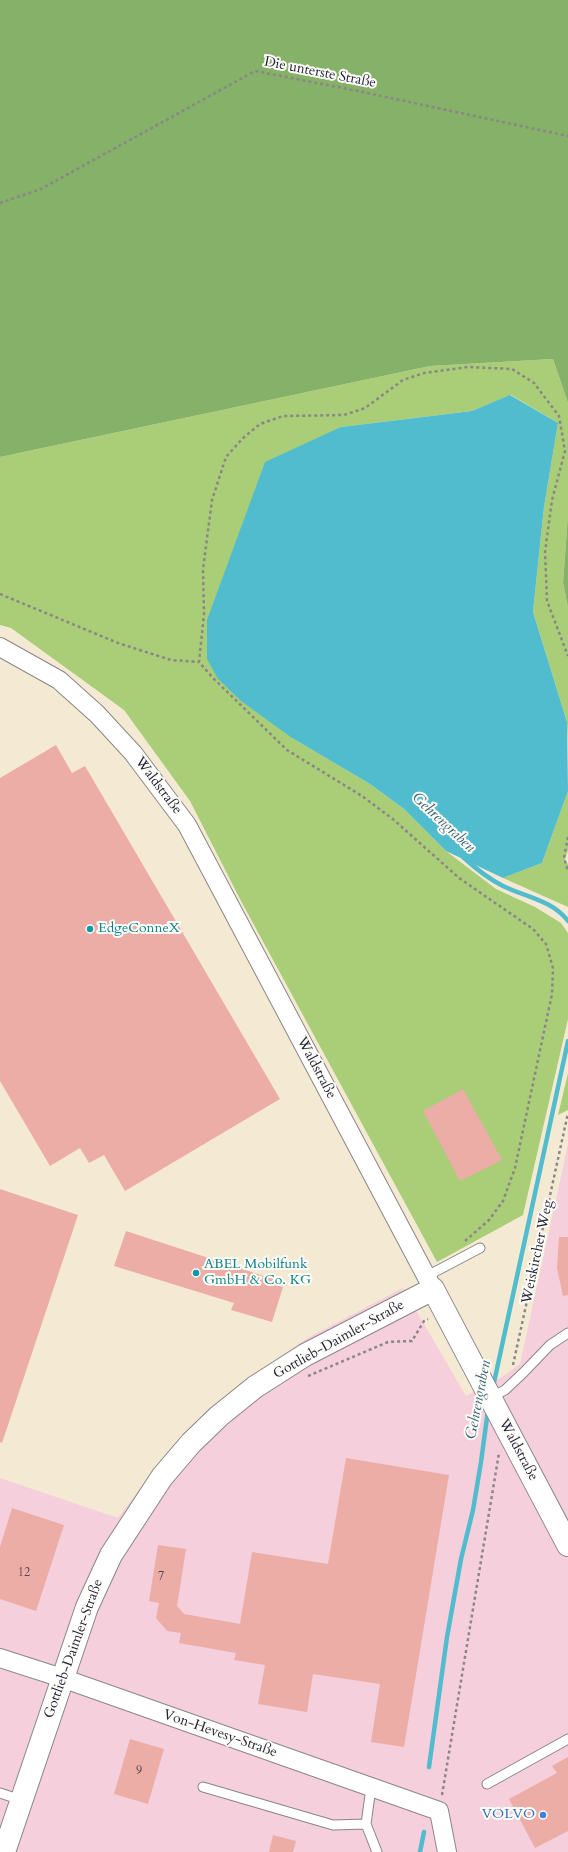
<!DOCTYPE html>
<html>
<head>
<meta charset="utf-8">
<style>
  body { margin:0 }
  canvas { display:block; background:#f4ead3 }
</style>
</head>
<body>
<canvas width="568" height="1852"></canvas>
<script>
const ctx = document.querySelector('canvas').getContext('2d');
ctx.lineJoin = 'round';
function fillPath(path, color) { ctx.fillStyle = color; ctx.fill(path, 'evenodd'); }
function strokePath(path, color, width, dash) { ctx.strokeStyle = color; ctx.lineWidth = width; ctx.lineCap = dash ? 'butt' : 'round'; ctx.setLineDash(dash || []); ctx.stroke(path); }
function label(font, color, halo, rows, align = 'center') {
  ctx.font = font + ' Cardo,serif'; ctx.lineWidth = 4; ctx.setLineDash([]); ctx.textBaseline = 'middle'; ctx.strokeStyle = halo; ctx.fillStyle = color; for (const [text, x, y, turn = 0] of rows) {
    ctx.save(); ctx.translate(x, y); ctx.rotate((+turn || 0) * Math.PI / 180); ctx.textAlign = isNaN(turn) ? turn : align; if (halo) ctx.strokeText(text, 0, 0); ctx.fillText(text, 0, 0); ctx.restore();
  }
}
fillPath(new Path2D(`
  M568,1144V1852H0V1478L118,1518L168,1451L208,1411L247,1379L309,1337L403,1288L466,1396L502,1377L520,1364Z`), '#f5cfdb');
fillPath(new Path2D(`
  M553,359L568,403V515L563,583L568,607V744L567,722L533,612L544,507L558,423L511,395L472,411L341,427L292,738L370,784L404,809L446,851L496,889L535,907L561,923L568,933V1019L523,1215L437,1262L241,901L190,801L124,710L11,628L0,625V457L430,366Z
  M568,791V850L565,860L568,864V907L503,878L542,863Z
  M568,1073V1110L558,1115Z`), '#a9ce77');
fillPath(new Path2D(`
  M0,0H568V403L553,359L430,366L0,457Z
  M568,515V607L563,583Z`), '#86b168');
fillPath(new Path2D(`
  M510,395L558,423L544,507L533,612L567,722L568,791L542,863L503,878L446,851L404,809L370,784L292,738L241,701L218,679L207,659V620L265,462L341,427L472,411Z`), '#52bccf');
strokePath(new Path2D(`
  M463,857C475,868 489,879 503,886C525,897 552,900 568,921
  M493,1387L568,1041
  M429,1767L447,1637L461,1559L473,1510L481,1462L488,1410
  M420,1852L424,1832`), '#52bccf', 4.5);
fillPath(new Path2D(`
  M56,745L72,773L85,766L280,1099L125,1191L104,1155L89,1163L80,1148L50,1166L0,1081V778Z
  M463,1089L502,1160L460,1181L423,1111Z
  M0,1189L78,1215L2,1443L0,1442Z
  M126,1231L276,1280L274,1285L283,1287L272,1322L231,1310L234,1303L114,1266Z
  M559,1237H568V1295L563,1296L557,1268Z
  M346,1458L449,1475L404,1747L371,1742L380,1684L313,1674L307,1712L258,1704L265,1665L234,1660L236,1653L179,1643L181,1633L167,1631L156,1618L159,1603L149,1601L158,1545L186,1549L177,1606L184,1614L240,1624L252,1552L328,1564Z
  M12,1508L64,1525L36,1611L0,1599V1547Z
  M130,1739L164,1749L148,1804L114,1794Z
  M568,1757V1831L535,1848L509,1799L557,1773L552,1766Z
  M273,1835L296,1841L293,1852H269Z`), '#ebada5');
const service = new Path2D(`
  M427,1276L480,1248
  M490,1398L505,1390L524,1372L550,1345L568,1333
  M487,1784L568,1739
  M203,1787L333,1825L366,1824
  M372,1787L370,1795L366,1824L377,1852
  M0,1793L21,1800`);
const minor = new Path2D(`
  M0,647L59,680L97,714L133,753L187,825L433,1289
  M0,1658L62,1678L439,1811L447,1852`);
const tertiary = new Path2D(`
  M4,1852L87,1607L111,1555L162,1477L191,1443L219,1416L255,1387L305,1355L433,1289L568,1545`);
strokePath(service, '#8b8687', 11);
strokePath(minor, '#8b8687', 20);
strokePath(tertiary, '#8b8687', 24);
strokePath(new Path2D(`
  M0,203L41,189L255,71L358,91L568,136
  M0,594L118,643L171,660L199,662
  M568,837L564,858L568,871
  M465,1241L489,1220L503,1201L515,1168L552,994L553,968L546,944L533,929L459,878L394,820L362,796L287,750L213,678L199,662L204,614L203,569L212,500L226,457L243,438L260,424L283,416L344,415L365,408L403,380L424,373L468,367L512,369L534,383L559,416L565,451L552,500L545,552L547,601L568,656
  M513,1365L568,1113
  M308,1376L388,1342L412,1341L424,1321L428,1319
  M442,1795L499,1453`), '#8b8687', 2.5, [3, 3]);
strokePath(service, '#fff', 9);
strokePath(minor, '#fff', 18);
strokePath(tertiary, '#fff', 22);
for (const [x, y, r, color] of [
  [90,929,4,"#0f9aa8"],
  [196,1273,4,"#0f9aa8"],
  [543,1815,4,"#3f7fe0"]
]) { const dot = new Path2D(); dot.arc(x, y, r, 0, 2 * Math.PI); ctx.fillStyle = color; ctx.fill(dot); strokePath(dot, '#fdfcf7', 1.5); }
label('12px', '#544556', null, [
  ["12",24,1573],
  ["7",161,1577],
  ["9",139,1771]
]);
label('14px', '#22223b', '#fdfcf7', [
  ["Die unterste Straße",320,73,11],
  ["Waldstraße",158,786,53],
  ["Waldstraße",316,1068,62],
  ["Weiskircher Weg",538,1252,-78],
  ["Gottlieb-Daimler-Straße",339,1340,-29],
  ["Waldstraße",518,1450,62],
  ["Gottlieb-Daimler-Straße",74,1649,-70],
  ["Von-Hevesy-Straße",220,1734,19]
]);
label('14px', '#0d838f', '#fdfcf7', [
  ["EdgeConneX",98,929],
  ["ABEL Mobilfunk",204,1265],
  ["GmbH & Co. KG",204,1281]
], 'left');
label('14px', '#366cbe', '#fdfcf7', [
  ["VOLVO",535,1815]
], 'right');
label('italic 15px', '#356076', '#fdfcf7', [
  ["Gehrengraben",443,823,43],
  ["Gehrengraben",479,1400,-79]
]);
</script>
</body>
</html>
